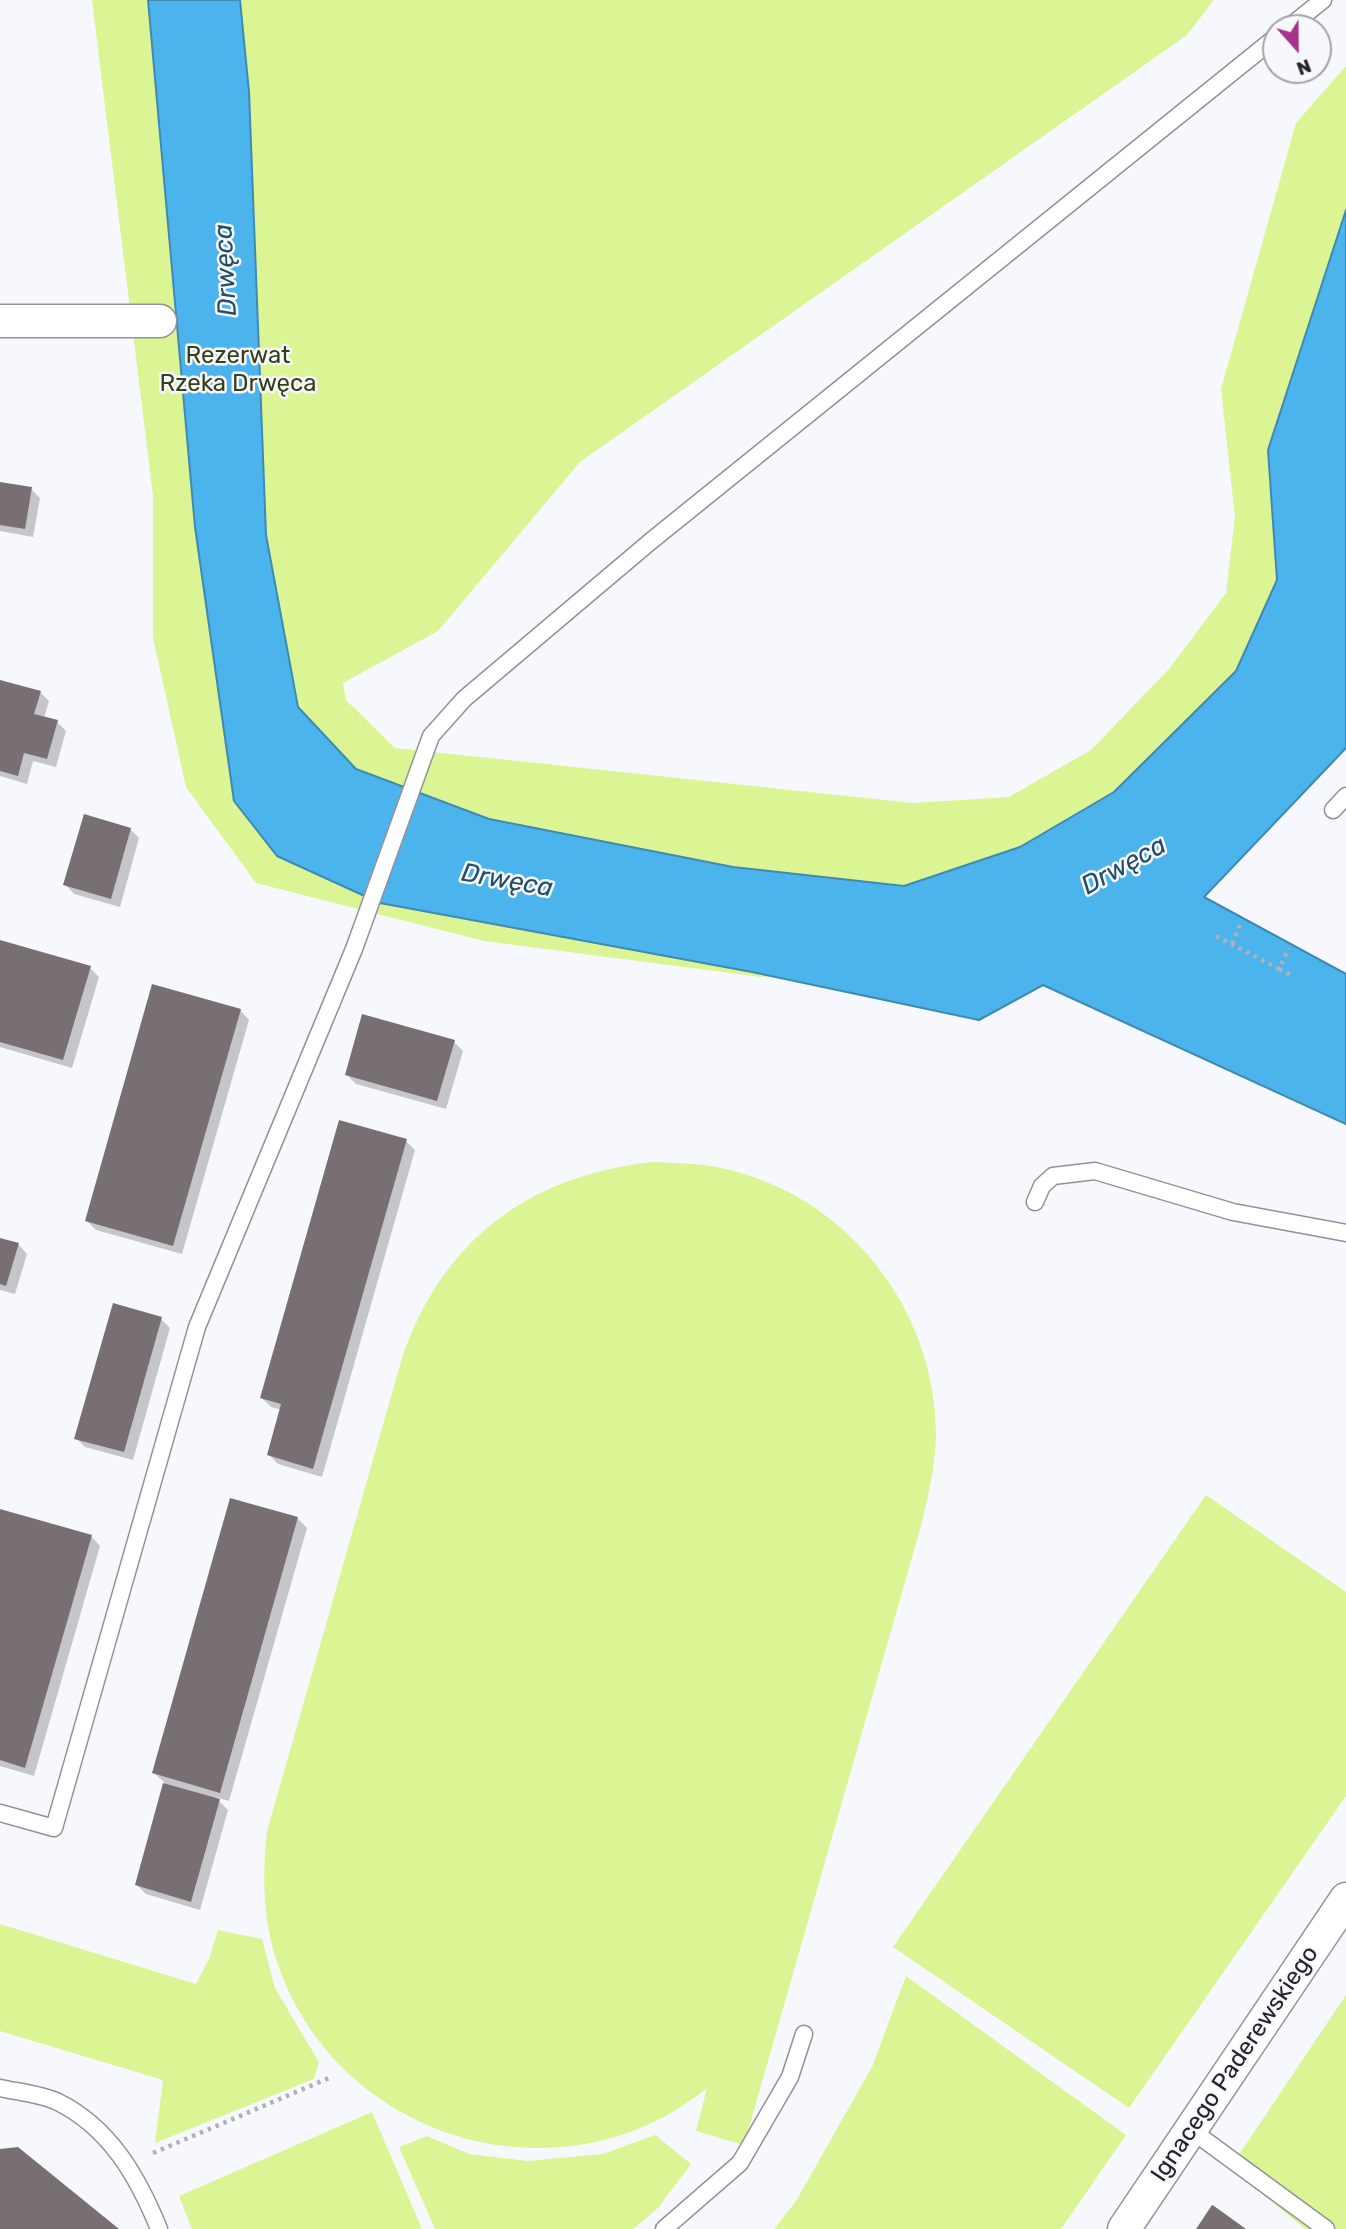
<!DOCTYPE html>
<html>
<head>
<meta charset="utf-8">
<style>
  body { margin:0 }
  #map { position:relative; width:1346px; height:2229px; overflow:hidden; background:#f7f7fe; font-family:Rubik,sans-serif }
  canvas { display:block }
  .north { position:absolute; left:1262px; top:14px; width:70px; height:70px; box-sizing:border-box; background:#f7f7fe; border:2px solid #a3a3a8; border-radius:50%; rotate:159deg; font-size:19px; font-weight:700; line-height:28px; text-align:center; color:#252527 }
  .north::after { content:''; display:block; margin:auto; width:24px; height:32px; background:#a7328c; clip-path:polygon(50% 0,100% 100%,50% 72%,0 100%) }
</style>
</head>
<body>
<div id="map">
<canvas width="1346" height="2229"></canvas>
<div class="north">N</div>
</div>
<script>
const ctx = document.querySelector('canvas').getContext('2d');
ctx.lineJoin = 'round';
function fillPath(path, color) { ctx.fillStyle = color; ctx.fill(path, 'evenodd'); }
function strokePath(path, color, width, dash) { ctx.strokeStyle = color; ctx.lineWidth = width; ctx.lineCap = dash ? 'butt' : 'round'; ctx.setLineDash(dash || []); ctx.stroke(path); }
function label(font, color, halo, rows, align = 'center') {
  ctx.font = font + ' Rubik,sans-serif'; ctx.lineWidth = 5; ctx.setLineDash([]); ctx.textBaseline = 'middle'; ctx.strokeStyle = halo; ctx.fillStyle = color; for (const [text, x, y, turn = 0] of rows) {
    ctx.save(); ctx.translate(x, y); ctx.rotate((+turn || 0) * Math.PI / 180); ctx.textAlign = isNaN(turn) ? turn : align; if (halo) ctx.strokeText(text, 0, 0); ctx.fillText(text, 0, 0); ctx.restore();
  }
}
fillPath(new Path2D(`
  M92,0H1214L1187,35L580,462L438,631L343,683L346,700L395,748L913,803L1009,797L1091,750L1169,669L1226,593L1235,517L1221,389L1296,123L1346,66V732L981,972L761,977L484,941L256,883L186,787L153,638V496Z
  M652,1162C675,1163 698,1163 721,1168C846,1194 937,1309 936,1437C935,1467 928,1497 921,1526L744,2145L696,2131L707,2088C561,2207 337,2141 277,1962C263,1920 262,1876 267,1831L402,1358C443,1239 529,1176 652,1162Z
  M1206,1495L1346,1592V1796L1129,2108L893,1947Z
  M0,1924L196,1984L209,1959L218,1930L262,1939L275,1988L319,2062L314,2079L155,2143L163,2080L0,2031Z
  M906,1976L1126,2135L1061,2229H774L796,2201L872,2067Z
  M1346,1995V2229H1305L1227,2165L1240,2153Z
  M372,2112L422,2229H192L179,2196Z
  M655,2135L691,2164L658,2208L633,2229H435L399,2147L427,2136L469,2154L528,2161L603,2154Z`), '#dbf594');
const water = new Path2D(`
  M148,0H240L249,92L266,535L298,707L356,769L489,819L733,867L904,886L1020,847L1114,792L1236,671L1277,580L1268,450L1346,210V748L1204,897L1346,974V1124L1043,985L979,1020L752,972L380,903L277,856L234,801L195,527Z`);
fillPath(water, '#4cb4ed');
strokePath(water, '#4089b2', 2);
fillPath(new Path2D(`
  M0,484L31,489L40,498L33,537L0,531Z
  M0,681L40,692L49,701L44,718L57,722L66,731L56,767L33,761L27,784L0,776Z
  M130,829L139,838L120,907L74,894L65,884Z
  M0,942L90,968L99,977L72,1068L0,1047Z
  M240,1010L249,1020L182,1254L96,1230L87,1221Z
  M454,1042L463,1051L446,1109L356,1084L347,1075Z
  M406,1141L415,1150L322,1477L278,1464L269,1455L282,1410L271,1407L262,1398Z
  M0,1239L18,1244L27,1254L15,1294L0,1290Z
  M161,1319L170,1328L133,1460L85,1447L76,1438Z
  M231,1501L298,1519L307,1528L229,1801L215,1797L228,1810L200,1910L146,1894L137,1885L165,1783L154,1773Z
  M0,1517L91,1536L100,1546L34,1776L0,1766Z`), '#0003');
fillPath(new Path2D(`
  M0,482L32,487L25,529L0,525Z
  M0,680L41,691L34,714L58,720L47,759L24,753L18,776L0,771Z
  M84,814L131,828L111,899L63,885Z
  M0,940L91,966L63,1060L0,1042Z
  M152,984L241,1009L173,1246L85,1221Z
  M362,1014L455,1040L437,1101L345,1075Z
  M339,1120L407,1139L313,1469L267,1455L281,1404L260,1398Z
  M0,1238L19,1243L6,1286L0,1284Z
  M113,1303L162,1317L124,1452L74,1439Z
  M230,1498L298,1517L220,1793L152,1773Z
  M0,1509L92,1535L25,1768L0,1760Z
  M163,1783L220,1799L191,1902L135,1885Z
  M18,2147L119,2229H0V2149Z
  M1212,2205L1214,2206L1246,2229H1196Z`), '#776f72');
const lane = new Path2D(`
  M1288,28L1323,0
  M1333,810L1346,796
  M1035,1202L1042,1186L1053,1176L1095,1171L1233,1212L1346,1233
  M0,1813L54,1828L197,1327L354,949L431,736L464,699L651,541L1276,37
  M0,2088C18,2092 41,2094 58,2102C110,2128 138,2177 159,2229
  M1191,2130L1326,2229
  M664,2229L740,2163L790,2077L804,2034`);
const street = new Path2D(`
  M0,321H160
  M1124,2229L1346,1899`);
strokePath(lane, '#929198', 19);
strokePath(street, '#929198', 35);
strokePath(new Path2D(`
  M1216,936L1279,969L1289,948
  M1232,944L1241,923
  M1279,969L1293,976
  M153,2153L329,2078`), '#b0b0b5', 4.5, [3.5, 5]);
strokePath(lane, '#fff', 16);
strokePath(street, '#fff', 32);
label('24px', '#364018', '#f7f7fe', [
  ["Rezerwat",238,356],
  ["Rzeka Drwęca",238,384]
]);
label('24px', '#252527', '#f7f7fe', [
  ["Ignacego Paderewskiego",1235,2064,-56]
]);
label('italic 26px', '#224d65', '#f7f7fe', [
  ["Drwęca",226,270,-93],
  ["Drwęca",1124,866,-29],
  ["Drwęca",507,881,10]
]);
</script>
</body>
</html>
